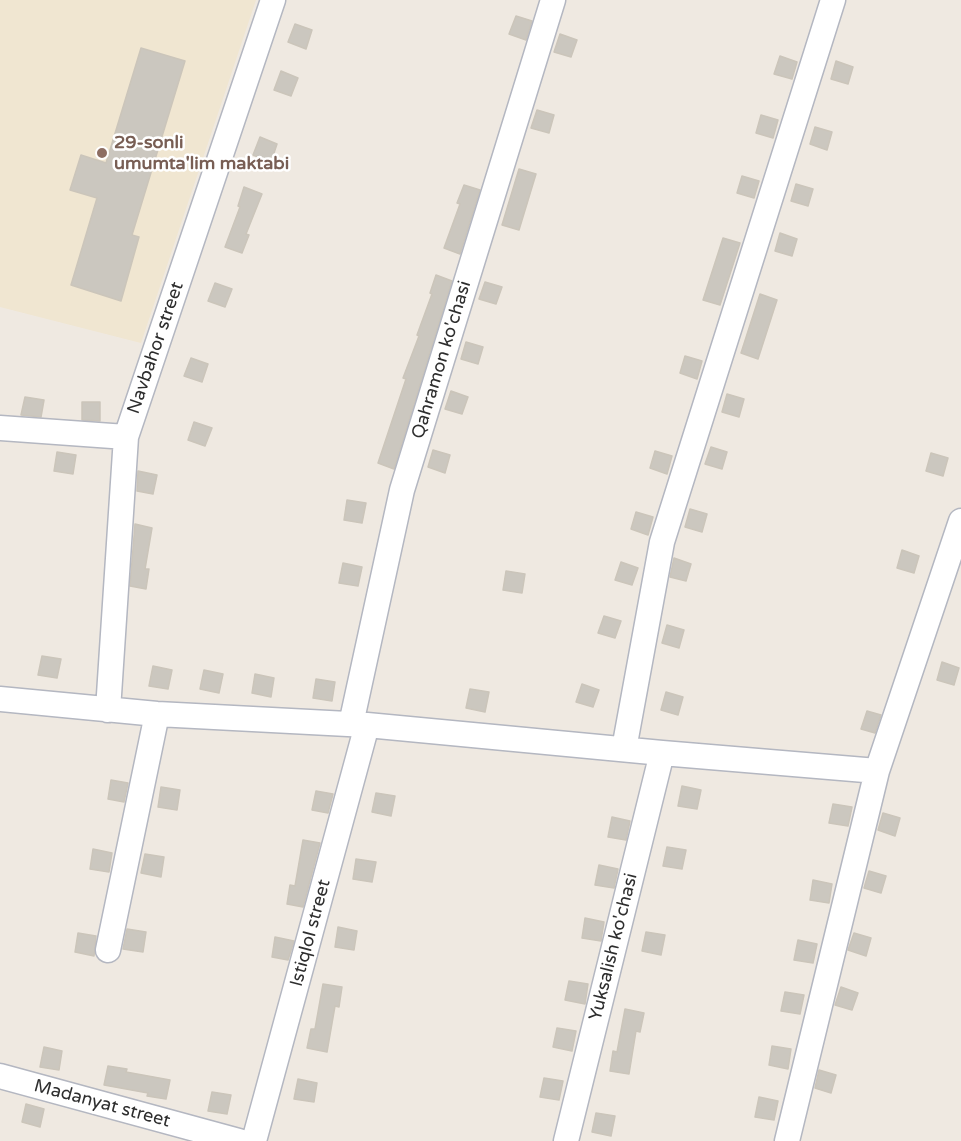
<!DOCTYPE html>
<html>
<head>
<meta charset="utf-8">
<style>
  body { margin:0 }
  canvas { display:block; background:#efe9e1 }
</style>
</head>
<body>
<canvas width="961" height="1141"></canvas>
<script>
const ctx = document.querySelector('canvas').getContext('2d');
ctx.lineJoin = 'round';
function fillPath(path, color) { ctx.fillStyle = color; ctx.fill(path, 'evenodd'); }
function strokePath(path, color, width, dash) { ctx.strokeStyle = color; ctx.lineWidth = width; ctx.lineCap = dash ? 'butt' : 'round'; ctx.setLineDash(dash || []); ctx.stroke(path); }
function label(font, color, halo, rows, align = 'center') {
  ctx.font = font + ' "Varela Round",sans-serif'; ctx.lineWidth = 5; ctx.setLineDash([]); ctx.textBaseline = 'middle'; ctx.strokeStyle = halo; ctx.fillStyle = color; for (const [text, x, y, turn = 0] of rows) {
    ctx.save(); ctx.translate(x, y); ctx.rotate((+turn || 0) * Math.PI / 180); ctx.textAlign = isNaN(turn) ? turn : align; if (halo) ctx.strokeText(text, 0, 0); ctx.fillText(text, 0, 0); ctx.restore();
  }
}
fillPath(new Path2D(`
  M0,0H256L141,343L0,307Z`), '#f0e6d1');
const building = new Path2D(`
  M516,16L532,21L526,40L509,34Z
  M295,24L312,30L306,49L288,42Z
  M560,34L577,40L571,57L554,52Z
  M141,48L185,61L132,235L139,237L121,301L71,285L97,198L70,190L81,155L106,163Z
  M780,56L797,62L792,79L774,74Z
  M836,61L853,67L848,84L831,79Z
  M281,71L298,78L291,96L274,90Z
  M537,110L554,115L549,133L531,128Z
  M761,115L778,120L773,138L756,133Z
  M815,127L832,132L827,150L810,144Z
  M260,137L277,144L271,162L253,155Z
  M519,169L536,174L519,230L502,225Z
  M742,176L759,181L754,198L737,193Z
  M796,184L813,189L808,206L791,201Z
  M464,185L480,190L460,254L444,248L460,204L457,203Z
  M244,187L262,194L246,234L249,235L242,253L225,247L240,207L238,206Z
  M780,233L797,239L792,256L775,251Z
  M723,238L740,243L720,305L703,300Z
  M436,275L452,281L394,469L378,463L406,379L403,378L419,336L417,335L432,294L430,293Z
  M485,282L502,287L496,304L479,299Z
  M215,283L232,289L225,307L208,301Z
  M760,294L777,300L758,359L741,353Z
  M466,342L483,347L478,364L461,359Z
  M685,356L702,361L697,379L680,373Z
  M191,358L208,364L202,382L184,376Z
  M451,391L468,397L462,414L445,409Z
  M727,394L744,399L739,417L722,412Z
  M25,397L44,400L41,417L21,415Z
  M82,402H100V421L82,420Z
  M194,422L212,428L205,446L188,440Z
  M711,447L727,452L722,469L705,464Z
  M433,450L450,455L445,473L428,467Z
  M655,451L672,456L667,474L650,468Z
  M57,452L76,455L73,474L54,471Z
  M931,453L948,458L943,476L926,471Z
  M138,471L157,475L153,494L137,491Z
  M347,500L366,503L362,523L344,520Z
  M690,509L707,514L702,532L685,527Z
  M636,512L653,517L648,535L631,529Z
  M135,524L152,528L145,569H149L146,589L130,586Z
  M902,550L919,556L914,573L897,568Z
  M674,558L691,564L686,581L670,577Z
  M621,562L638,568L632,585L615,580Z
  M343,563L362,567L358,586L339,583Z
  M506,571L525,574L522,593L503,590Z
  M604,616L621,621L615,638L598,633Z
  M667,625L684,630L679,648L662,643Z
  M42,656L61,659L57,678L38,675Z
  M942,662L959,668L954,685L937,680Z
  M153,666L172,670L168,689L149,686Z
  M204,670L223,674L219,693L200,689Z
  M255,674L274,678L271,697L252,693Z
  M316,679L335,682L332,701L313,698Z
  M582,684L599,690L593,707L576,702Z
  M470,689L489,692L485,712L466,708Z
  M666,692L683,697L678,715L661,710Z
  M867,711L881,715L875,733L861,729Z
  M111,780L128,783L124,802L108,799Z
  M682,786L701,790L697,809L678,806Z
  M161,787L180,790L177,810L158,807Z
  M316,791L333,794L328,813L312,810Z
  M376,793L395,796L391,816L372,812Z
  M833,804L852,807L848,826L829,823Z
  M883,813L900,818L895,836L878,830Z
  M612,817L630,821L626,840L608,837Z
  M303,840L320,843L303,907L287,904L290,885L295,886Z
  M667,847L686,850L682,869L663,866Z
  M93,849L112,853L109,872L90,869Z
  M145,854L164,857L161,877L141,873Z
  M356,859L376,862L372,882L353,879Z
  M599,865L618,869L614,888L595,885Z
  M869,871L886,876L881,893L864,888Z
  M813,880L832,884L829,903L810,900Z
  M585,918L604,922L601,941L582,938Z
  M338,927L357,931L354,950L335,947Z
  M127,929L146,932L143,952L123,949Z
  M646,932L665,935L661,955L642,951Z
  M78,933L96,936L94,956L75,952Z
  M854,933L871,938L866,956L848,950Z
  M275,937L294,941L288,960L272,957Z
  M798,940L817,944L813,963L794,960Z
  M569,981L588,984L585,1004L565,1000Z
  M323,984L342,987L339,1007L335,1006L327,1052L307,1048L311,1029H315Z
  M841,987L858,993L852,1010L835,1005Z
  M785,992L804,995L800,1014L781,1011Z
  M625,1009L644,1013L640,1032L636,1031L629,1074L610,1071L613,1051L617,1052Z
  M557,1028L576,1031L572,1051L553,1047Z
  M772,1046L791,1049L788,1069L769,1065Z
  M44,1047L62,1051L59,1070L40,1067Z
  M108,1066L127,1069L126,1072L170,1080L166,1099L147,1096L148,1093L104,1085Z
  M819,1070L836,1075L831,1093L815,1088Z
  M544,1078L563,1081L559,1100L540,1097Z
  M298,1079L317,1083L314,1102L294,1099Z
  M212,1092L231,1095L227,1114L208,1111Z
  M759,1097L778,1101L774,1120L755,1117Z
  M26,1104L44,1109L40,1127L22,1122Z
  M596,1113L615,1116L611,1136L592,1132Z`);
fillPath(building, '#cbc7bf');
strokePath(building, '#cbc5ba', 1.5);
const minor = new Path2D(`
  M0,428L126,437
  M0,699L157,714L367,725L662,753L877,771L961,521
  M108,710L126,437L273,0
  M351,724L402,490L553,0
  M624,749L662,542L833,0
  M108,950L157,714
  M0,1076L239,1141
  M254,1141L367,725
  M566,1141L662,753
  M787,1141L877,771`);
strokePath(minor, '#b4b7c1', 27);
strokePath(minor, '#fff', 24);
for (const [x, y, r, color] of [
  [102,153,6,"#8d6e63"]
]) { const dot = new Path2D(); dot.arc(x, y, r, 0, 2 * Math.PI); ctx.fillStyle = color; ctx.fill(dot); strokePath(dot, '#fff', 2); }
label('bold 18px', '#785e54', '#fff', [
  ["29-sonli",114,143],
  ["umumta'lim maktabi",114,164]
], 'left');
label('18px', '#2e2e2e', '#fff', [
  ["Navbahor street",156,348,-71],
  ["Qahramon ko'chasi",442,360,-73],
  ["Istiqlol street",311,933,-75],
  ["Yuksalish ko'chasi",614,947,-76],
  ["Madanyat street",102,1104,15]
]);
</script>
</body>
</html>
